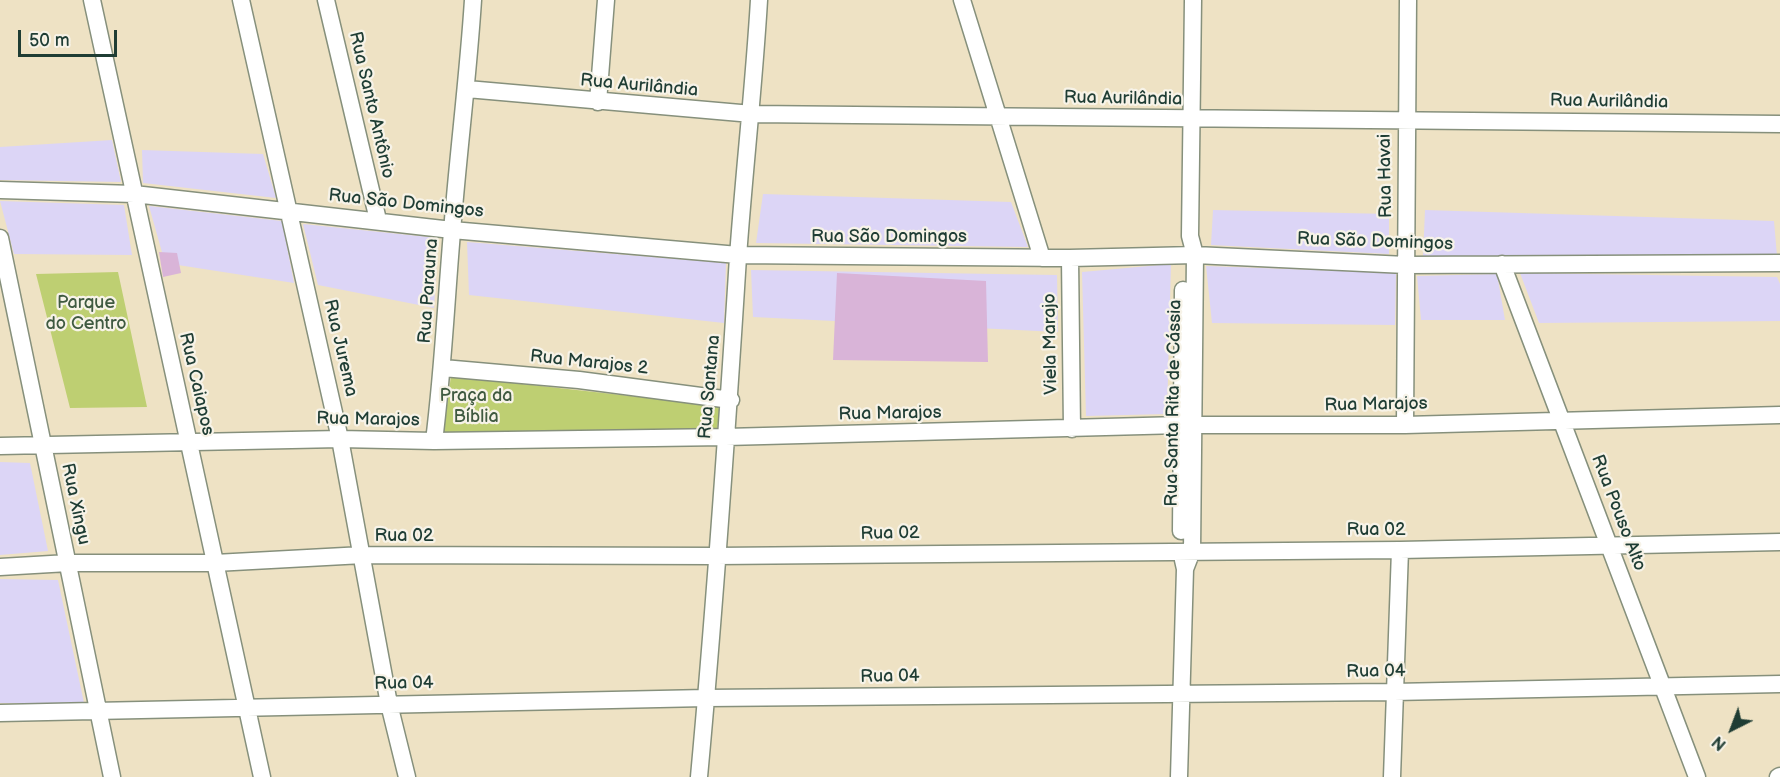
<!DOCTYPE html>
<html>
<head>
<meta charset="utf-8">
<style>
  body { margin:0 }
  #map { position:relative; width:1780px; height:777px; overflow:hidden; background:#eee2c4; font-family:"Balsamiq Sans",sans-serif }
  canvas { display:block }
  .north { position:absolute; left:1702px; top:699px; width:60px; height:60px; -webkit-text-stroke:4px #f7f3e8; paint-order:stroke; rotate:222deg; font-size:16px; font-weight:700; line-height:24px; text-align:center; color:#1f3d34 }
  .north::after { content:''; display:block; margin:auto; width:21px; height:27px; background:#1f3d34; clip-path:polygon(50% 0,100% 100%,50% 72%,0 100%) }
  .scale { position:absolute; left:18px; top:30px; width:99px; height:27px; box-sizing:border-box; border:3px solid #1f3d34; border-top:0; padding-left:8px; font-size:18px; line-height:21px; white-space:nowrap; color:#1f3d34; -webkit-text-stroke:4px #f7f3e8; paint-order:stroke }
</style>
</head>
<body>
<div id="map">
<canvas width="1780" height="777"></canvas>
<div class="north">N</div>
<div class="scale">50 m</div>
</div>
<script>
const ctx = document.querySelector('canvas').getContext('2d');
ctx.lineJoin = 'round';
function fillPath(path, color) { ctx.fillStyle = color; ctx.fill(path, 'evenodd'); }
function strokePath(path, color, width, dash) { ctx.strokeStyle = color; ctx.lineWidth = width; ctx.lineCap = dash ? 'butt' : 'round'; ctx.setLineDash(dash || []); ctx.stroke(path); }
function label(font, color, halo, rows, align = 'center') {
  ctx.font = font + ' "Balsamiq Sans",sans-serif'; ctx.lineWidth = 4.5; ctx.setLineDash([]); ctx.textBaseline = 'middle'; ctx.strokeStyle = halo; ctx.fillStyle = color; for (const [text, x, y, turn = 0] of rows) {
    ctx.save(); ctx.translate(x, y); ctx.rotate((+turn || 0) * Math.PI / 180); ctx.textAlign = isNaN(turn) ? turn : align; if (halo) ctx.strokeText(text, 0, 0); ctx.fillText(text, 0, 0); ctx.restore();
  }
}
fillPath(new Path2D(`
  M112,140L121,182L0,180V147Z
  M142,150L263,154L276,198L143,183Z
  M763,194L1011,202L1028,247L756,243Z
  M0,201L124,205L132,255L14,254Z
  M149,206L282,221L294,283L165,263Z
  M1213,210L1389,214V254L1211,245Z
  M1425,210L1774,221L1777,256L1423,257Z
  M303,224L438,238L434,308L318,285Z
  M467,242L726,263L724,323L469,295Z
  M1171,264L1167,414L1086,416L1082,272Z
  M1206,266L1396,273L1395,325L1212,323Z
  M751,270L1057,275L1058,332L753,317Z
  M1520,273L1777,277L1780,284V321L1539,323Z
  M1497,274L1505,320H1421L1417,276Z
  M0,462L30,463L48,551L0,555Z
  M0,579L58,580L84,703H0Z`), '#dcd5f6');
fillPath(new Path2D(`
  M118,272L147,407L70,408L36,274Z
  M451,376L720,406L717,429L443,434Z`), '#becf72');
fillPath(new Path2D(`
  M159,252L177,253L181,273L163,277Z
  M837,273L986,281L988,362L833,360Z`), '#d9b4d8');
const minor = new Path2D(`
  M92,0L262,777
  M241,0L340,439L389,704L407,777
  M326,0L378,220
  M962,0L1042,258
  M467,89L752,114L1780,124
  M598,102L606,0
  M0,190L134,194L452,230L738,255L1070,258L1195,255L1406,265L1780,263
  M0,238L112,777
  M1070,258L1072,429
  M1502,264L1697,777
  M443,368L579,380L731,400
  M1405,425L1408,0
  M434,441C443,371 446,302 452,232C458,154 468,78 473,0
  M0,446L340,439L434,441L726,437L1181,425H1405L1780,415
  M1181,531L1183,290
  M0,567L68,563H215L363,555L716,556L1400,550L1780,542
  M1185,569L1192,551L1195,255L1190,236L1193,0
  M0,713L706,698L1394,692L1780,684
  M699,777C715,604 727,431 738,257C744,172 754,86 759,0
  M1179,777L1185,569L1183,560
  M1392,777L1400,550
  M1778,777L1780,776`);
strokePath(minor, '#86907c', 19);
strokePath(minor, '#fff', 16);
label('18px', '#1f3d34', '#f7f3e8', [
  ["Rua Aurilândia",639,86,5],
  ["Rua Aurilândia",1123,99,1],
  ["Rua Aurilândia",1609,102,1],
  ["Rua Santo Antônio",371,105,77],
  ["Rua Havai",1386,176,-91],
  ["Rua São Domingos",406,204,6],
  ["Rua São Domingos",889,237],
  ["Rua São Domingos",1375,242,2],
  ["Rua Parauna",429,291,-86],
  ["Viela Marajo",1051,344,-91],
  ["Rua Jurema",340,348,77],
  ["Rua Marajos 2",589,363,6],
  ["Rua Caiapos",196,384,77],
  ["Rua Santana",710,387,-85],
  ["Rua Santa Rita de Cássia",1174,403,-89],
  ["Rua Marajos",1376,405,-1],
  ["Rua Marajos",890,414,-1],
  ["Rua Marajos",368,420,1],
  ["Rua Xingu",75,504,78],
  ["Rua Pouso Alto",1618,513,69],
  ["Rua 02",1376,530],
  ["Rua 02",890,534,-1],
  ["Rua 02",404,536],
  ["Rua 04",1376,672,-1],
  ["Rua 04",890,677,-1],
  ["Rua 04",404,684,-1]
]);
label('18px', '#3f5a40', '#f7f3e8', [
  ["Parque",86,303],
  ["do Centro",86,324],
  ["Praça da",476,396],
  ["Bíblia",476,417]
]);
</script>
</body>
</html>
